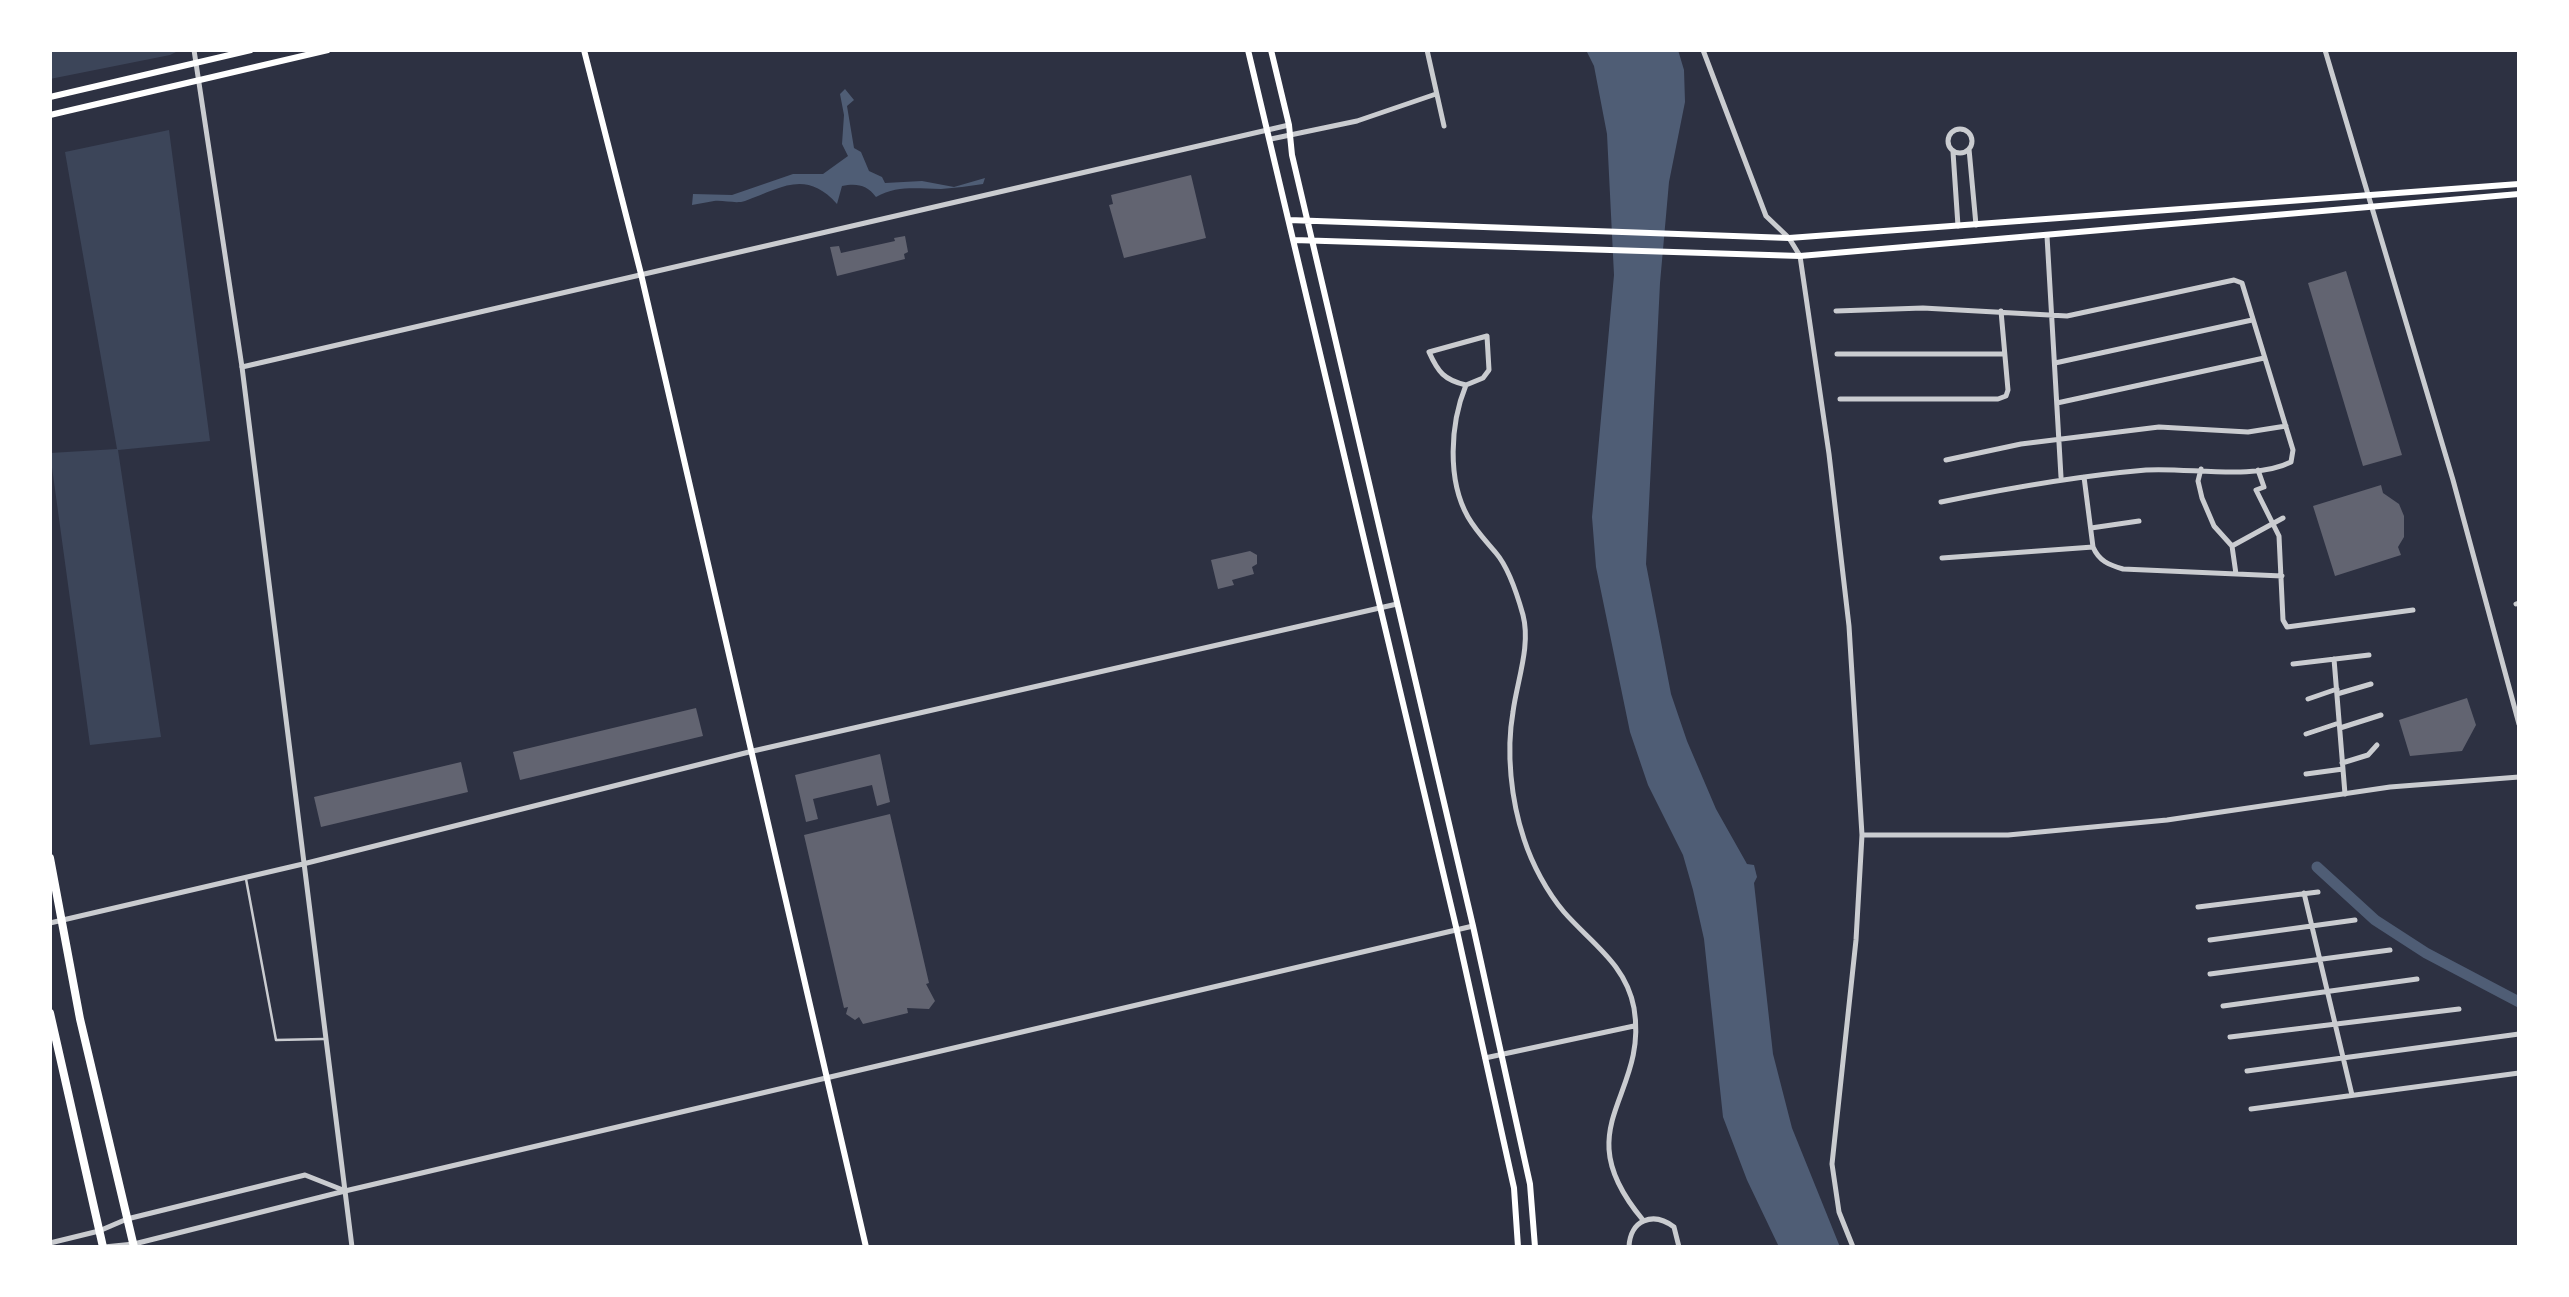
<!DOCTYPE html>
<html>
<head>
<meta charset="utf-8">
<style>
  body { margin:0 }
  #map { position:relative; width:2569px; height:1297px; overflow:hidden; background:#2d3142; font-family:Ubuntu,sans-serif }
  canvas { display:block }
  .frame { position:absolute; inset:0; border:52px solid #fff; pointer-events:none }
</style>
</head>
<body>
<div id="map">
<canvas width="2569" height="1297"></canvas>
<div class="frame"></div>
</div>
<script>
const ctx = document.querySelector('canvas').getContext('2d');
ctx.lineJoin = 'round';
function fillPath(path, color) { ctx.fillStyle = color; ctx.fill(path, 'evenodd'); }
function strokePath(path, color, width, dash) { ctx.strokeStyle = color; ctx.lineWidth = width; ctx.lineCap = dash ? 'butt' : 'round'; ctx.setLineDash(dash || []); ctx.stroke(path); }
fillPath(new Path2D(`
  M71,50H180L170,55L50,79V52Z
  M169,130L210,441L118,450L161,737L90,745L50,453L117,449L65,152Z`), '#3c4559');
fillPath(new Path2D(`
  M1586,50H1678L1684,70L1685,102L1669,182L1660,283L1646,564L1671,694L1687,741L1716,809L1747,864L1754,865L1757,877L1754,883L1773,1054L1792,1128L1840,1247H1779L1747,1180L1723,1117L1704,939L1693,890L1683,855L1648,785L1630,732L1596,567L1592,517L1614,275L1607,134L1594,66Z
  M845,89L854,100L847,106L854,148L861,152L869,171L882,177L885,183L922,181L954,187L985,178L983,184C969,186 955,188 941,189C917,189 898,185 876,197C867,185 857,183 842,186L837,204C806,169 781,188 745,201C736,204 724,200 714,201C707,202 699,204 692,205L693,194L732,195L793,174H823L848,156L842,144L844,115L840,94Z`), '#4f5d75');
strokePath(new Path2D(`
  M2317,867L2375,920L2426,953L2519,1002`), '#4f5d75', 11);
fillPath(new Path2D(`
  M1191,175L1206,238L1124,258L1109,205L1113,204L1111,195Z
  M905,236L908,252L904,254L905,259L837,276L830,247L839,246L841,253L895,241L894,238Z
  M2346,271L2402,455L2363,466L2308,283Z
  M2381,485L2383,493L2399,504L2404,516V537L2398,547L2401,555L2335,576L2313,506Z
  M1250,551L1257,555V564L1252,567L1254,574L1232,580L1234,585L1218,589L1211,560Z
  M2467,698L2476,725L2462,751L2410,756L2399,720Z
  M696,708L703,736L520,780L513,752Z
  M880,754L890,802L877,806L872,785L813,799L818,819L806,822L795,775Z
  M461,762L468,792L321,827L314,797Z
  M890,814L929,983L926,984L935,1001L929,1009L907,1008L908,1013L863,1024L859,1017L855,1020L846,1014L848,1007L844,1008L804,835Z`), '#626471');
strokePath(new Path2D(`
  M246,879L276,1040L324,1039`), '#caccd0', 2.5);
strokePath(new Path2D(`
  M1427,50L1444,126
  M1948 141a12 12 0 1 1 24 0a12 12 0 1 1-24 0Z
  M1271,139L1357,121L1436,94
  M1969,149L1976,225
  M1953,152L1958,226
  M2047,236L2061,477
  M1836,311L1923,308L2067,316L2234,280L2242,283L2293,450L2291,462C2254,481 2188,467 2146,470C2076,476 2009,488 1941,502
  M1837,354H2004
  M2055,363L2252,320
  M242,367L1289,125
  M1466,385C1444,380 1438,372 1429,352L1487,336L1489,370L1483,378L1466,385C1450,424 1447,480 1468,517C1476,531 1486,541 1496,553C1508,567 1518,597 1523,615C1531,646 1517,681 1513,712C1506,752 1511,800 1524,839C1532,864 1547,892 1564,912C1591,943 1626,964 1634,1008C1649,1098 1564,1126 1643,1220
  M1840,399H1998L2006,396L2008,390L2001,311
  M2057,403L2264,358
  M1946,460L2021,444L2159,427L2248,432L2286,426
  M2201,469L2198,481L2202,498L2214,526L2232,546L2236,574
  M2258,470L2264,487L2256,490L2279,536L2283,620L2287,627L2413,610
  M2084,477L2093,547C2099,561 2109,565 2123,569L2282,576
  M2091,528L2139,521
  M2232,546L2283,518
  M1942,558L2093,547
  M2516,604L2519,603
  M2334,659L2345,794
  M2293,664L2369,655
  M2337,694L2371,684
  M2308,699L2337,689
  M2340,728L2381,715
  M2306,734L2339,723
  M2342,763L2368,755L2377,745
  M2306,774L2343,769
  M2304,893L2352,1095
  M2198,907L2318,892
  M2210,940L2355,920
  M2210,974L2390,950
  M2223,1006L2417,979
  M2230,1037L2459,1009
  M1485,1058L1634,1026
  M2247,1071L2519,1034
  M2251,1109L2519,1073
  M1629,1247C1630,1220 1653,1211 1674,1227L1679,1247`), '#caccd0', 5);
strokePath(new Path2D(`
  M194,50L242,367L352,1247
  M1703,50L1766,216L1789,238L1800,256L1829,454L1849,626L1862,835L1856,940L1832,1164L1839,1212L1853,1247
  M2325,50L2453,480L2519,724
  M1862,835H2008L2167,820L2390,787L2519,777
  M50,923L303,864L753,751L1397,604
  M50,1243L99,1231L127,1219L305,1175L343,1190
  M104,1247L134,1244L345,1191L1473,926`), '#caccd0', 5);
strokePath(new Path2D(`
  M584,50L641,274L866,1247
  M1248,50L1457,931L1514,1188L1518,1247
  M1271,50L1289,125L1292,155L1473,926L1530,1184L1535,1247
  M50,97L251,50
  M50,115L328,50
  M1289,220L1789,238L2519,184
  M1294,240L1800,256L2519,194`), '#fff', 6);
strokePath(new Path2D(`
  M50,858L80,1019L134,1247
  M50,1013L103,1247`), '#fff', 8);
</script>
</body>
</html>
